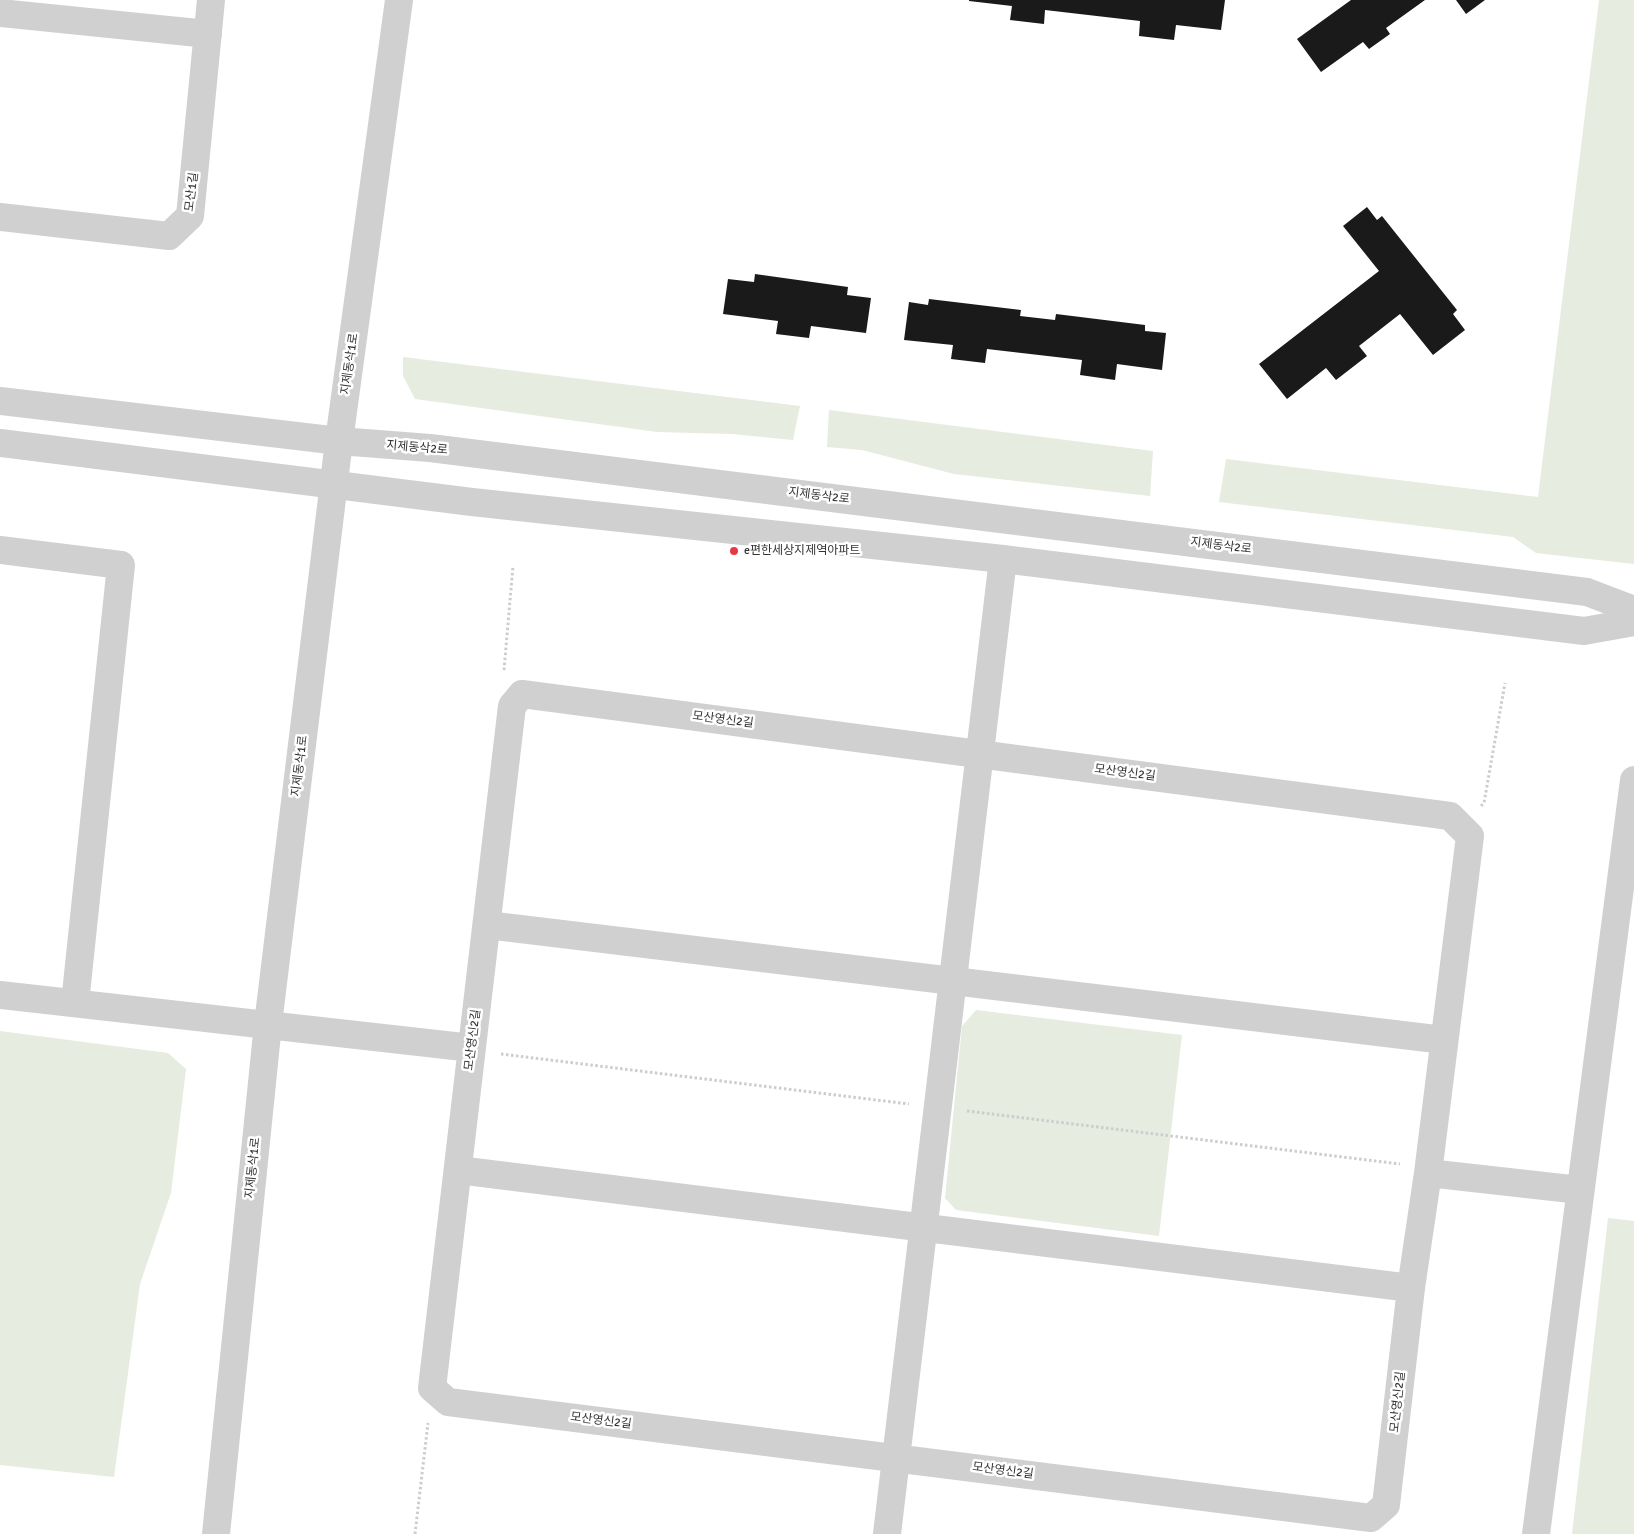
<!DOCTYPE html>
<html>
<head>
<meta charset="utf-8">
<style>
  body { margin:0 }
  canvas { display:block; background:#fff }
</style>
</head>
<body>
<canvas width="1634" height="1534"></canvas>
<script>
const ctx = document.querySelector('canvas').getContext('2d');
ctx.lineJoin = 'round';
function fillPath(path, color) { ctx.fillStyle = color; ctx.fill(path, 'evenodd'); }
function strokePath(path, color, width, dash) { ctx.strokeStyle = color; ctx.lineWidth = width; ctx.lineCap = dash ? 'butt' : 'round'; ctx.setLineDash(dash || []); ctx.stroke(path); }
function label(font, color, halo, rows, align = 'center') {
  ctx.font = font + ' Signika,"Noto Sans KR",sans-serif'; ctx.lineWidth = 5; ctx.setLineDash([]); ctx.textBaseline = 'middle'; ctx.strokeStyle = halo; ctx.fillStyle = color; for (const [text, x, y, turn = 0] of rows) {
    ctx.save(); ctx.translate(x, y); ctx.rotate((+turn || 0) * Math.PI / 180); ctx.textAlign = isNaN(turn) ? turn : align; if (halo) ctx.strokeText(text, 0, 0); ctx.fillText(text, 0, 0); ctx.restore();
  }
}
fillPath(new Path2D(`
  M1599,0H1634V564L1536,553L1513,537L1219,502L1226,459L1538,497Z
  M403,357L800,406L793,440L732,434L657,432L415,399L403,376Z
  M829,410L1153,451L1150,496L954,474L862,450L827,447Z
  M976,1010L1182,1035L1159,1236L956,1210L945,1198L962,1026Z
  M0,1031L168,1053L186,1069L171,1193L140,1284L114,1477L0,1465Z
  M1608,1218L1634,1221V1534H1572Z`), '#e6ecdf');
fillPath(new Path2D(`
  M969,0H1225L1221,30L1176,25L1174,40L1139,36L1140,21L1045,10L1044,24L1010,20L1012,6L969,1Z
  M1351,0H1425L1386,28L1390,34L1369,49L1363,42L1321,72L1297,39Z
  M1456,0H1485L1466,14Z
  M1367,207L1377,220L1382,216L1457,310L1453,314L1465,330L1433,355L1400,314L1359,346L1367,356L1336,380L1326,368L1287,399L1259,364L1379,271L1343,226Z
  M755,274L848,287L847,295L871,298L866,333L811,326L809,338L776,334L778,321L723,314L728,279L754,282Z
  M929,299L1021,310L1020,316L1055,320L1056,314L1145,325V331L1166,333L1162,370L1117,364L1115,380L1080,375L1082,360L987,349L985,363L951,359L953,345L904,340L909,302L928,305Z`), '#1a1a1a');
strokePath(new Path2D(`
  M504,670L513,566
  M1481,806L1484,803L1505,683
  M501,1054L909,1104
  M967,1111L1400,1164
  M415,1534L428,1423`), '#cdcdcd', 3, [2.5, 2.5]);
strokePath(new Path2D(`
  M0,13L208,34
  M0,217L169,236L190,216L211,0
  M0,401L339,441L430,448L1587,592L1634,610
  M0,443L472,502L1003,559L1584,631L1634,622
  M0,550L121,565L75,1003
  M487,925L1444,1040
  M0,995L472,1048
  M458,1170L1411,1288
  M1428,1173L1411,1288L1386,1505L1371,1518L448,1402L432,1388L512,706L522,694L1450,816L1470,836L1428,1173L1580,1190
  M216,1534L268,1024L339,441L399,0
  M887,1534L1003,559
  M1536,1534L1634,780`), '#d0d0d0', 28);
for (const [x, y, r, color] of [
  [734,551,5,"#e63946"]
]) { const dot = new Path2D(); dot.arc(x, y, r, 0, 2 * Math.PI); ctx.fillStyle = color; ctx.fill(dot); strokePath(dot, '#fff', 2); }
label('12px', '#333', '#fff', [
  ["모산1길",192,192,-83],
  ["지제동삭1로",350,364,-82],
  ["지제동삭2로",417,448,5],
  ["지제동삭2로",819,496,7],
  ["지제동삭2로",1221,546,7],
  ["모산영신2길",723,720,7],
  ["지제동삭1로",300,766,-83],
  ["모산영신2길",1125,773,7],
  ["모산영신2길",473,1040,-83],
  ["지제동삭1로",253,1168,-84],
  ["모산영신2길",1398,1402,-84],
  ["모산영신2길",601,1421,7],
  ["모산영신2길",1003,1471,7]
]);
label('12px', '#333', '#fff', [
  ["e편한세상지제역아파트",744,551]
], 'left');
</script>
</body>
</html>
